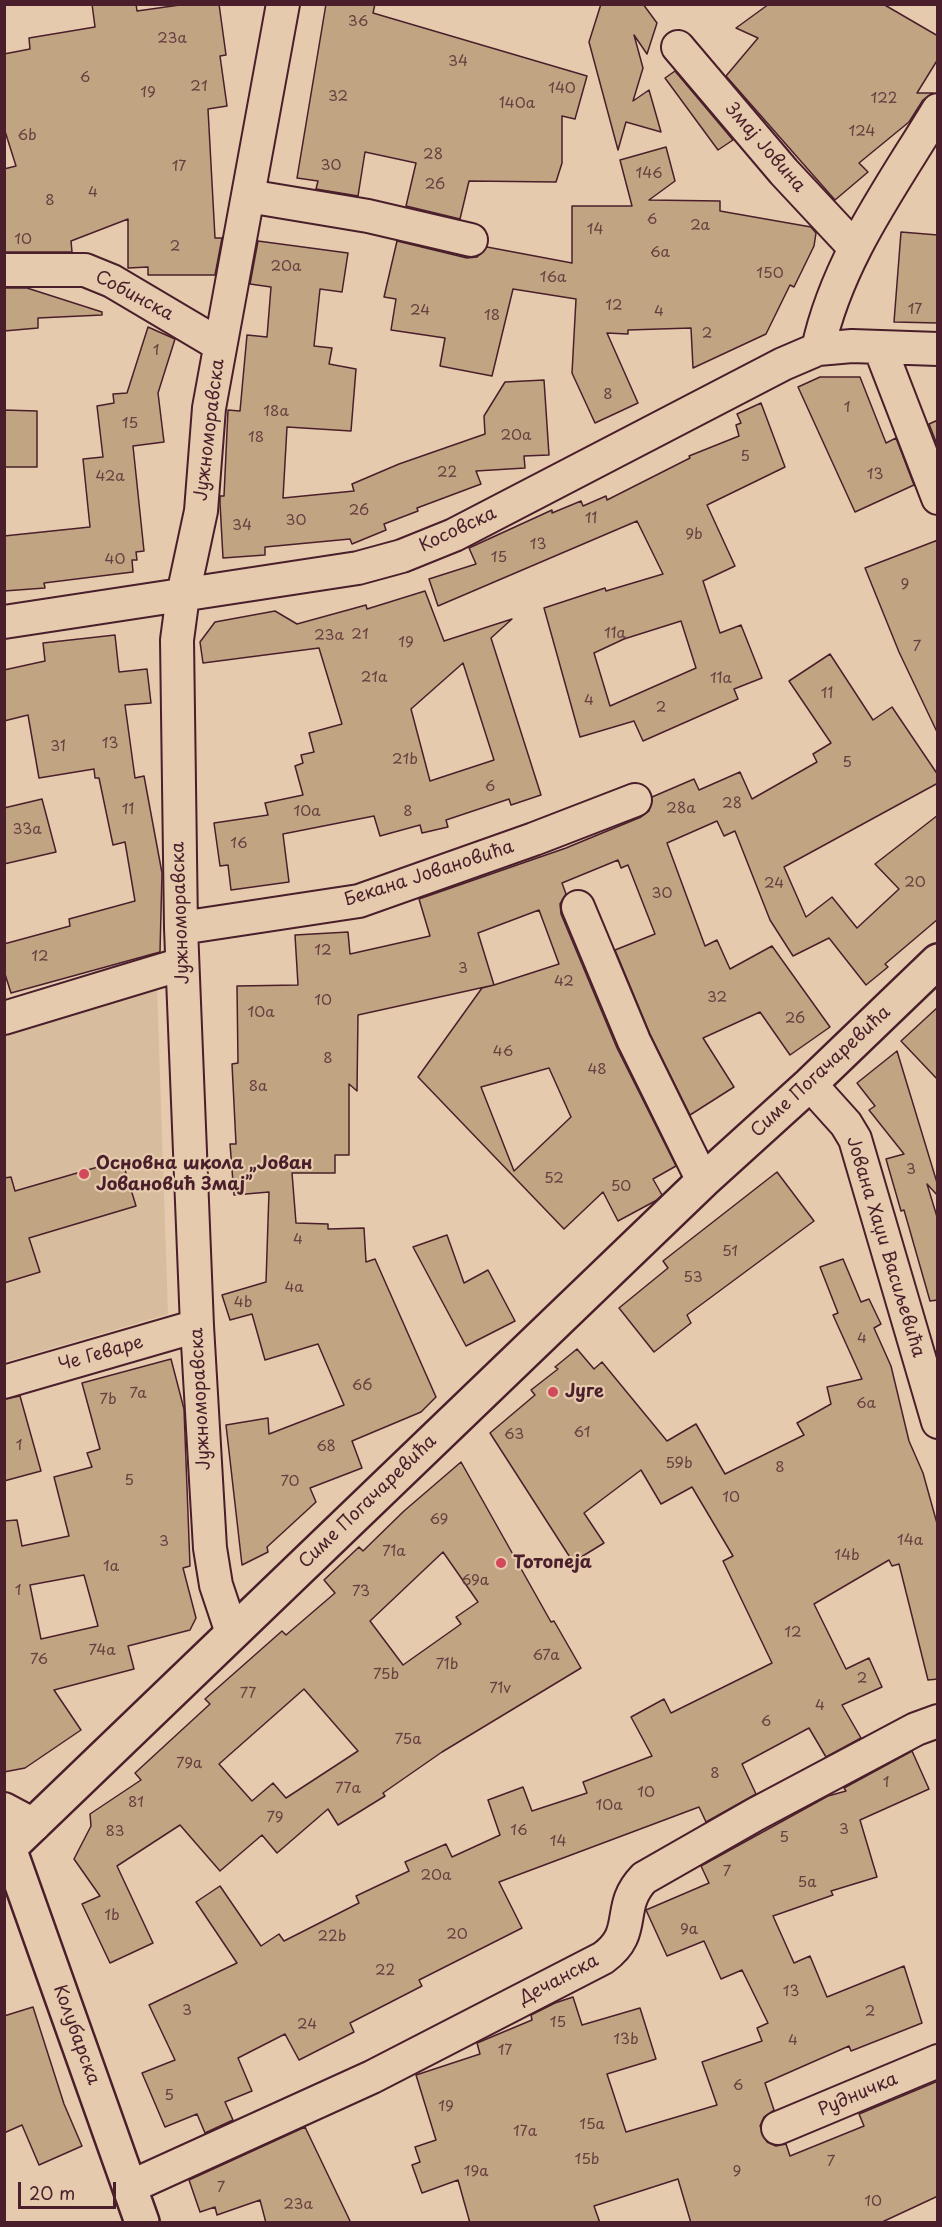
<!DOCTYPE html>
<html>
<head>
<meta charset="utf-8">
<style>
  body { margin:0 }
  #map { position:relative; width:942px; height:2227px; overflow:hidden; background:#e6caad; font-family:"Playpen Sans",sans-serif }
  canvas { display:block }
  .frame { position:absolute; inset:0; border:6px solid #4a1f2b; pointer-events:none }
  .scale { position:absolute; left:18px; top:2182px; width:98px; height:27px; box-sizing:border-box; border:3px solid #4a1f2b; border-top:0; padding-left:8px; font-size:18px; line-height:21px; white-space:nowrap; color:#4a1f2b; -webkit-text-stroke:4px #e6caad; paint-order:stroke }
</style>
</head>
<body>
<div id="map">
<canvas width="942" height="2227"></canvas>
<div class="frame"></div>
<div class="scale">20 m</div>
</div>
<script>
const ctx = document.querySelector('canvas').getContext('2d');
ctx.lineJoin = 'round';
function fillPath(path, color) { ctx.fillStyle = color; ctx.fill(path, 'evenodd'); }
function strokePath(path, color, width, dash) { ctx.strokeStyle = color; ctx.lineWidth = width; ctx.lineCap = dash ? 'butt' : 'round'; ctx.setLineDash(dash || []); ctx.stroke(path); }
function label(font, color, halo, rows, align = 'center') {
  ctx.font = font + ' "Playpen Sans",sans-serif'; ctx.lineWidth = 4.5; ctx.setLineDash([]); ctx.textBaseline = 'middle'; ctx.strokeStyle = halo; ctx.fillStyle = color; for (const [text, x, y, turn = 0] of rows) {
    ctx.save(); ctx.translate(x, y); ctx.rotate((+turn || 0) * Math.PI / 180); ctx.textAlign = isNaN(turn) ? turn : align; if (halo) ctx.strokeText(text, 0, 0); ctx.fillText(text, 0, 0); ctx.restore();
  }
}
fillPath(new Path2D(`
  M157,988L168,1314L5,1362V1034Z`), '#d8bc9e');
const building = new Path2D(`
  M92,4H136L137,11L187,4H219L226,55L220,56L227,106L208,109L215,238H222L215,275H148V267L128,268V219L71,241L72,252H4V169L16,166L4,128V54L30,49L29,38L95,27Z
  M326,4H375L373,13L587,76L575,119L562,116V163L556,182L469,181L460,219L406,206L416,163L365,152L358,196L316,189L318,181L297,178Z
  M601,4H643L657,23L647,54L634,35L643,68L633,101L649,90L661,132L626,122L618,150L589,42Z
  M769,4H883L938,36V59L917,93H933L923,100L909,122L859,163L868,172L835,200L726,76L758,38L736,28Z
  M675,71L733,140L718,150L665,78Z
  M666,147L675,181L649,200L720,201V211L811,227L816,233L814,246L794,287L790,285L766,334L693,368L691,328L628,330V334L607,333L638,403L595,423L572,373L576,299L513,289L492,376L440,366L445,338L391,330L396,299L384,297L397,241L467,258L477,257L487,247L572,263V206H632L620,160Z
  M901,232L938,235V323L894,322Z
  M258,241L348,253L342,292L320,289L314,346L332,348L329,364L356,369L351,431L287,427L283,498L354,491L352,484L399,464L485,434L484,416L505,382L544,380L549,455L524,456L525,468L476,471L481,484L417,508L418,511L384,524L386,530L352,544L350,539L265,547V555L223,558L220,503V496H224L228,410L240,411L247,335L267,337L271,287L250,284Z
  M4,288H27L102,312V315L38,318V328L4,331Z
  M148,327L175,339L158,393L164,442L133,446L144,551L136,552L137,560H132L133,572L44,583L45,588L4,591V536L90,527L83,459L103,457L97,406L114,403L113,394L127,393Z
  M820,377H860L886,443L896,438L914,485L855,512L798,387Z
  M761,403L785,467L707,505L735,566L703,581L720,633L741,625L762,678L734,689L738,699L643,741L634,721L580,737L544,608L605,588L606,591L663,574L637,521L438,606L429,579L476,564L469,548L552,510V513L581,501L583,506L606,496L607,500L690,458L689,456L739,436L736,425L741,423L737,414ZM681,621L696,668L610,706L594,653L624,639Z
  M4,410L37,411V467H4Z
  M938,420V447L929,424Z
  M938,540V734L899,652L865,568Z
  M425,591L444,641L512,619L491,638L541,795L511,805L509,799L446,820L448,827L422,833L420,825L380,836L374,816L283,834L289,882L231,890L228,865L220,866L214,823L268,815L265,803L303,795L295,766L303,763L301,755L314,752L309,733L342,724L319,648L203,663L200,642L215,622L275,611L297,624L366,605L367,609ZM463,663L494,760L430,781L411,709Z
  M115,635L119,672L147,669L151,703L125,705L135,778L144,776L162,873L160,952L11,993L4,971V944L70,926L69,919L135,901L125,842L113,845L99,778H95L94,769L39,778L28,715L4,721V670L45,661L43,643Z
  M830,654L873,720L892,707L938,775V783L784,867L806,917L832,897L857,928L899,889L875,864L938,815V919L885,964L888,967L866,985L829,938L793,956L770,920L735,831L724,836L717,821L667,843L705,946L717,940L730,969L772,946L830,1027L790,1055L760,1012L703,1038L734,1087L690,1115L650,1034L615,950L655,934L628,865L621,868L618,860L562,883L566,894L560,904L561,914L617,1048L676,1166L653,1179L662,1195L657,1200L618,1221L603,1192L564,1229L418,1077L482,988L494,985L358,1015L357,1091L349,1084V1155H335V1173H292L296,1223L328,1224V1229L364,1228L366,1262L375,1259L436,1397L421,1412L352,1441L362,1468L310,1488L316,1502L267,1547L268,1552L242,1565L226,1425L268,1418L269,1434L344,1405L318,1344L265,1360L252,1314L230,1320L222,1295L266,1282L269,1192L234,1195L230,1144H236L232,1064L238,1063L237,986L298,985L295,935L348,932L350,954L430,936L419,899L566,848L641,817L649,811L652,797L694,779L699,790L740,772L752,799L817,762L813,754L831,743L789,681ZM539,910L559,964L494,985L478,933ZM549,1068L571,1117L514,1171L481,1087Z
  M42,799L56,852L4,864V808Z
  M938,1007V1080L901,1041Z
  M897,1051L938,1186V1196L927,1184L938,1220V1300L930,1301L904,1210L901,1211L886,1159L904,1154L869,1110L875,1106L857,1083Z
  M122,1160L136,1206L29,1238L40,1272L4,1283V1178L11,1177L15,1191Z
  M777,1172L814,1221L687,1315L691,1323L654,1352L619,1308L668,1268L663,1261Z
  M447,1235L464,1283L488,1270L515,1321L466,1346L413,1247Z
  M843,1259L861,1302L869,1299L881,1324L874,1328L891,1366L909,1441L923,1473L938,1527V1679L928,1680L899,1564L892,1566L889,1560L814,1604L846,1669L869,1658L882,1687L842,1705L861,1738L826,1757L809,1728L742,1764L756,1794L706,1822L699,1807L499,1882L522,1928L419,1980L422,1986L350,2023L354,2032L299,2060L285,2034L238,2058L252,2091L225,2102L233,2120L205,2133L197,2114L165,2127L142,2073L175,2060L149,2005L237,1963L196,1902L220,1886L261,1946L279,1934L284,1941L359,1903L356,1896L409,1871L405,1862L446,1844L452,1857L500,1835L488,1800L523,1787L532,1811L587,1793L583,1782L652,1756L631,1717L664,1699L671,1713L772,1663L723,1561L733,1556L692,1487L661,1504L641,1470L584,1513L604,1543L573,1562L490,1433L535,1395L531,1390L558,1369L555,1367L577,1349L594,1369L602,1362L667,1441L696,1424L725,1474L804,1435L797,1423L831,1404L827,1387L862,1379L833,1315L838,1313L820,1267Z
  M171,1359L184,1409L190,1566L183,1568L196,1618L190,1630L128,1646L134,1669L54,1690L81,1730L25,1768L4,1772V1521L17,1520L22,1546L69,1536L54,1477L92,1467L87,1453L100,1449L82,1383ZM84,1575L98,1626L41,1639L30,1585Z
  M20,1396L41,1471L4,1481V1399Z
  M461,1462L551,1622L554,1621L581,1668L442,1752L383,1793L385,1796L338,1825L328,1809L277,1853L262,1835L220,1871L180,1825L117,1866L153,1943L110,1963L82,1904L100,1896L74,1859L91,1826L90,1814L141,1780L135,1773L210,1704L205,1699L282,1631L286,1635L335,1593L324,1580L359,1547L363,1551L404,1511ZM443,1552L478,1602L456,1617L461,1624L403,1665L370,1621ZM304,1689L358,1751L286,1798L273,1783L252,1801L219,1764Z
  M912,1751L929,1789L860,1820L877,1877L831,1891L833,1895L773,1916L794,1963L810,1956L827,1997L904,1966L922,2023L851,2051L849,2046L765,2083L774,2110L764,2117L760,2126L767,2142L776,2146L786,2144L790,2156L864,2126L859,2114L938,2081V2196L880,2223H691L678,2179L594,2206L600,2223H470L458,2180L422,2193L412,2165L420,2162L415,2147L436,2140L416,2075L480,2054L477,2043L532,2020L531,2015L555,2003L573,1997L582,2025L640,2008L656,2059L607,2074L626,2132L717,2105L702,2062L762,2041L757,2028L768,2023L742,1970L721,1979L704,1941L667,1956L646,1910L709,1883L701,1866L828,1796L846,1791L844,1788Z
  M33,2007L64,2104L82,2146L39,2165L22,2125L4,2133V2016Z
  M305,2127L351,2223H266L260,2200L217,2215L215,2207L200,2212L189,2180Z`);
fillPath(building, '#c1a482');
strokePath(building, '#4a1f2b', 1.5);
const minor = new Path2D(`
  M678,47L784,172L854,247
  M248,196L368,216L471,240
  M4,270H85L112,281L220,345
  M880,348L938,498
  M818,349C837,260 892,186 938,110
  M4,622L358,568L402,556L454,535L783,364L818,349L852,346L938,349
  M578,907L634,1041L703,1181
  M181,928L359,901L534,839L635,800
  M4,1018L182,964
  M810,1084L846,1124L855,1139L938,1422
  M4,1382L197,1326
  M232,1633L216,1585L210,1548L197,1326L181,928L177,640L183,595L201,511L209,408L283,4
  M4,1809L34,1825
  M778,2128L938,2061
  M130,2187L372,2077L603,1958C639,1932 615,1908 644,1878L756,1814L916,1729L938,1721`);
const major = new Path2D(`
  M142,2222L9,1848L703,1181L810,1084L938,961`);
strokePath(minor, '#4a1f2b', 36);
strokePath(major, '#4a1f2b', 38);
strokePath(minor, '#e6caad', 32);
strokePath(major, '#e6caad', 33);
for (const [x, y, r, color] of [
  [84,1174,6,"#d1495b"],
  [553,1392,6,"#d1495b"],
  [501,1563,6,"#d1495b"]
]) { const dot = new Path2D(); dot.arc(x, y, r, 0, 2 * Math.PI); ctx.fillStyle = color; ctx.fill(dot); strokePath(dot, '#e6caad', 2); }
label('15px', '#684041', null, [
  ["36",358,22],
  ["23a",172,39],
  ["34",458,62],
  ["6",85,78],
  ["21",199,87],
  ["140",562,89],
  ["19",148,93],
  ["32",338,97],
  ["122",884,99],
  ["140a",517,104],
  ["124",862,132],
  ["6b",27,136],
  ["28",433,155],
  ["30",331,166],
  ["17",179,167],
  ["146",649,174],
  ["26",435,185],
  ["4",93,193],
  ["8",50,201],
  ["6",652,220],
  ["2a",700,226],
  ["14",595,230],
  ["10",23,240],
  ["2",175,247],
  ["6a",660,253],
  ["20a",286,267],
  ["150",770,274],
  ["16a",553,278],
  ["12",614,306],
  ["17",915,310],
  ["24",420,311],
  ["4",659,312],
  ["18",492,316],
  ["2",707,334],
  ["1",156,351],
  ["8",608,395],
  ["1",847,408],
  ["18a",276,412],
  ["15",130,424],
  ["20a",516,436],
  ["18",256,438],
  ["5",745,457],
  ["22",447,473],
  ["13",875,475],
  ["42a",110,477],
  ["26",359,511],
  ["11",591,519],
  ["30",296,521],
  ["34",242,526],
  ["9b",694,535],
  ["13",538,545],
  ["15",499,558],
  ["40",115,560],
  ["9",905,585],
  ["11a",615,634],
  ["21",360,635],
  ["23a",329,636],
  ["19",406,643],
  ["7",917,647],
  ["21a",374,678],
  ["11a",721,679],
  ["11",827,694],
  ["4",589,701],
  ["2",661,708],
  ["13",110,744],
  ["31",58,747],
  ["21b",405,760],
  ["5",847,763],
  ["6",490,787],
  ["28",732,804],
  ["28a",681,809],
  ["11",128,810],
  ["10a",307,812],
  ["8",408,812],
  ["33a",27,830],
  ["16",239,844],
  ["20",915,883],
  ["24",774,884],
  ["30",662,894],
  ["12",323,951],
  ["12",40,957],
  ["3",463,969],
  ["42",564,982],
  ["32",717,998],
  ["10",323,1001],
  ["10a",261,1013],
  ["26",795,1019],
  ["46",503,1052],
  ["8",328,1059],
  ["48",597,1070],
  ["8a",258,1087],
  ["3",911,1170],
  ["52",554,1179],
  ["50",621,1187],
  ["4",298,1240],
  ["51",730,1252],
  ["53",693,1278],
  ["4a",294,1288],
  ["4b",243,1303],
  ["4",862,1339],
  ["66",362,1386],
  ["7a",138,1394],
  ["7b",108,1400],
  ["6a",866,1404],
  ["61",582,1433],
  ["63",514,1435],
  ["1",19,1446],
  ["68",326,1447],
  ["59b",679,1464],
  ["8",780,1468],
  ["5",129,1481],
  ["70",290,1482],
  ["10",731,1498],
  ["69",439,1520],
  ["14a",910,1541],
  ["3",164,1542],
  ["71a",394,1552],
  ["14b",847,1556],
  ["1a",111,1567],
  ["69a",475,1581],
  ["1",18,1591],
  ["73",361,1592],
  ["12",793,1633],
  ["74a",102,1651],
  ["67a",546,1656],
  ["76",39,1660],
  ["71b",447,1665],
  ["75b",386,1675],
  ["2",862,1679],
  ["71v",500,1689],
  ["77",248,1694],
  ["4",820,1706],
  ["6",766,1722],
  ["75a",408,1740],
  ["79a",189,1764],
  ["8",715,1774],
  ["1",886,1783],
  ["77a",348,1789],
  ["10",646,1793],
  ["81",136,1803],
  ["10a",609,1806],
  ["79",275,1818],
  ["3",844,1830],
  ["16",519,1831],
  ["83",115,1832],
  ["5",784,1838],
  ["14",558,1842],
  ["7",727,1872],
  ["20a",436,1876],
  ["5a",807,1883],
  ["1b",112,1916],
  ["9a",689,1930],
  ["20",457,1935],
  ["22b",332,1937],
  ["22",385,1971],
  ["13",791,1992],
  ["3",187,2011],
  ["2",870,2012],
  ["15",558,2023],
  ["24",307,2025],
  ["13b",626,2040],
  ["4",793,2041],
  ["17",505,2051],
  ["6",738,2086],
  ["5",169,2096],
  ["19",446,2107],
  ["15a",592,2125],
  ["17a",525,2132],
  ["15b",587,2160],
  ["7",831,2162],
  ["19a",476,2172],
  ["9",737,2172],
  ["7",221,2188],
  ["10",873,2202],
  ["23a",298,2205]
]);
label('18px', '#4a1f2b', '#e6caad', [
  ["Змај Јовина",765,148,49],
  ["Собинска",134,296,28],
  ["Јужноморавска",210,430,-83],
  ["Косовска",458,530,-25],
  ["Бекана Јовановића",429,874,-18],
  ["Јужноморавска",181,913,-92],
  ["Симе Погачаревића",821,1072,-43],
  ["Јована Хаџи Васиљевића",885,1247,73],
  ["Че Геваре",101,1354,-16],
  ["Јужноморавска",201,1399,-93],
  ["Симе Погачаревића",368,1502,-44],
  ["Дечанска",559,1980,-28],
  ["Колубарска",76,2035,70],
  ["Рудничка",858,2095,-23]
]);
label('bold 18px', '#4a1f2b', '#e6caad', [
  ["Основна школа „Јован",96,1164],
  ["Јовановић Змај”",96,1185],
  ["Југе",565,1392],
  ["Тотопеја",513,1563]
], 'left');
</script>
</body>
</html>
